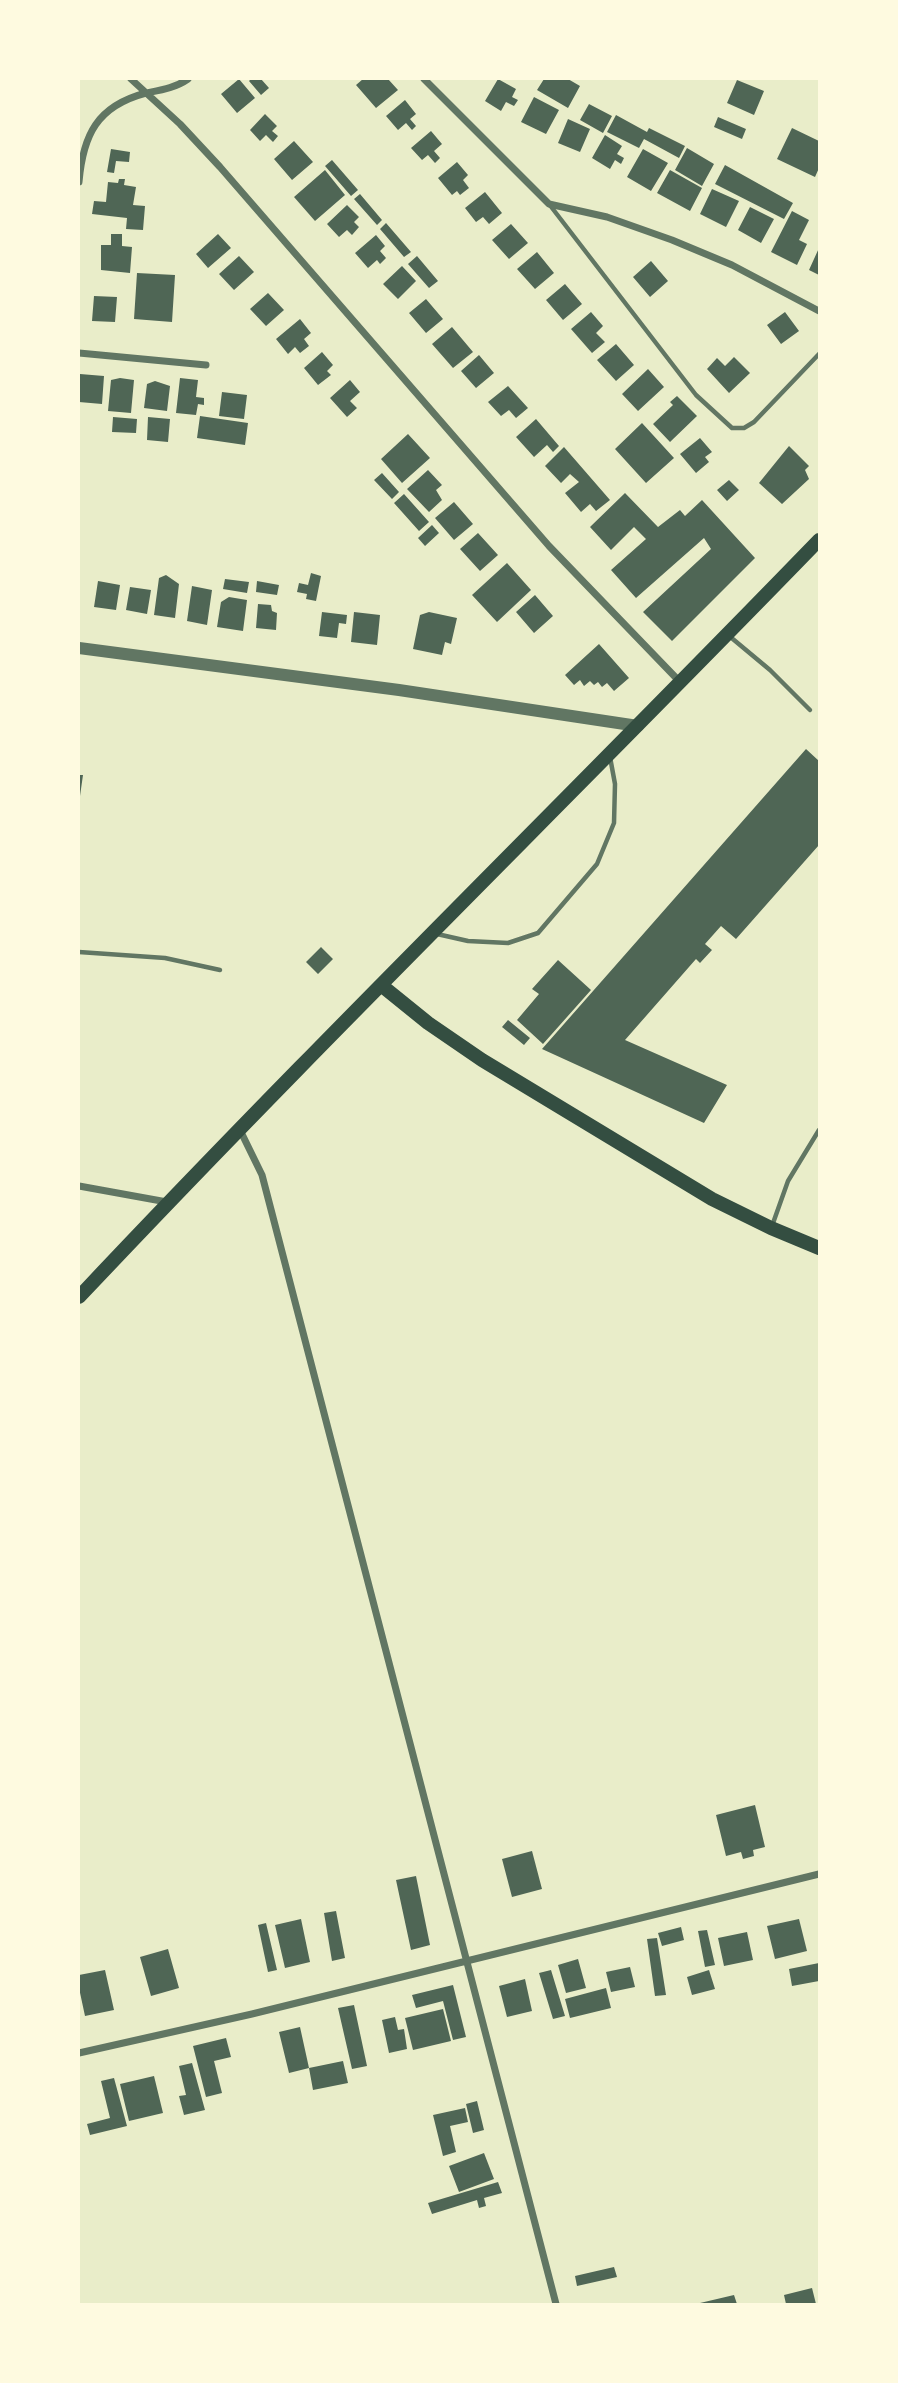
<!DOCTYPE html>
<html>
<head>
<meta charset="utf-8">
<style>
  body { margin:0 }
  #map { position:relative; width:898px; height:2383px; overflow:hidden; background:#e9edc9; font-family:Montserrat,sans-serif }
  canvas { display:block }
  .frame { position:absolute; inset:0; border:80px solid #fefae0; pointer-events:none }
</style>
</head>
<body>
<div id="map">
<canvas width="898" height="2383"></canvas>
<div class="frame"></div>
</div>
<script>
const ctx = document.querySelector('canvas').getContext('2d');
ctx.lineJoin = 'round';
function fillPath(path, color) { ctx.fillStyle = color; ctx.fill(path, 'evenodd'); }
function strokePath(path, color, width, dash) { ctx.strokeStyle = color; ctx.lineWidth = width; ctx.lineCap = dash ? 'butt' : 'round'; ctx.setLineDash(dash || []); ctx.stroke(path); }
fillPath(new Path2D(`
  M239,79L255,98L237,113L221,94Z
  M251,79H261L269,88L261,95L249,81Z
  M363,79H388L398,90L376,108L356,85Z
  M498,79L516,89L512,97L518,100L514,106L506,102L501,111L485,101Z
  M544,79H568L580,86L568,108L537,90Z
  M737,80L764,91L754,115L727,103Z
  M534,97L559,110L546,134L521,122Z
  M405,100L416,114L410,119L416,126L412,130L406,123L398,130L386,116Z
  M589,104L612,116L603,133L580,120Z
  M265,114L277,126L272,131L278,136L273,142L266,135L260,141L250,130Z
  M616,115L647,132L649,128L685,146L679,158L644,139L639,148L607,132Z
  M718,117L746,129L742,139L714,127Z
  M568,119L590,129L580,152L558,143Z
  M792,128L819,141V168L815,177L777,159Z
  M431,131L442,144L434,151L440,158L435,163L428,155L422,160L411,148Z
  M605,135L622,146L617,154L624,158L621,164L615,160L610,169L592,158Z
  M294,141L313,162L292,180L274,159Z
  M687,148L714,164L702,186L675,170Z
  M111,149L130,152L129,162L116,161L114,173L107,172Z
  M643,149L668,163L651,191L627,177Z
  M332,160L358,190L351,196L325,166Z
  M457,162L468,175L463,180L469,188L460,195L457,191L452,195L438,178Z
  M725,165L793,203L784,219L715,184Z
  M325,170L345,195L315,221L294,197Z
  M670,170L702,188L690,211L657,193Z
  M119,179H125L124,185L136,187L133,205L145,206L143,230L126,229L127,218L92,214L94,201L106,202L108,182L118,183Z
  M712,189L739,201L726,227L700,214Z
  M485,192L502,213L489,224L483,217L476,222L465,208Z
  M360,194L382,220L377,225L354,199Z
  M347,205L359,217L354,222L359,227L352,235L347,230L339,237L327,224Z
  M750,207L774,219L761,243L738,230Z
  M792,211L809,220L799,240L807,244L797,265L771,252Z
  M386,223L411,252L404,257L380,229Z
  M511,224L528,243L509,259L492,240Z
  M111,234H122V246L132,247L130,273L101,270V245H111Z
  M218,234L231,248L208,268L196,254Z
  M376,235L385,246L380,251L386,258L380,264L377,260L368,268L355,253Z
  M819,248V275L809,270Z
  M537,252L554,273L535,289L517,269Z
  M239,256L254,272L234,290L219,274Z
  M417,256L438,281L429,288L408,264Z
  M651,261L668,281L650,297L633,277Z
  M402,266L416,281L398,299L383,284Z
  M137,273L175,275L172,322L134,319Z
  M565,284L582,304L563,320L546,300Z
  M268,293L284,310L266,326L250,309Z
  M94,296L117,297L115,322L92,321Z
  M426,299L443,319L426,333L409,313Z
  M591,312L603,326L596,333L605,342L592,353L571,329Z
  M785,312L799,331L781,344L767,325Z
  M300,319L311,333L304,339L309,346L300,353L295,347L288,354L276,339Z
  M452,327L473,352L453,368L432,344Z
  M616,344L634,365L616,381L597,360Z
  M322,352L333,365L327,371L331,375L318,385L304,368Z
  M479,355L494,373L476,388L461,371Z
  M734,357L750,373L729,393L707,369L717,358L725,366Z
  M648,369L664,387L638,411L622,394Z
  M80,374L104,376L102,404L79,402Z
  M120,378L134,380L131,413L108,411L111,380Z
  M180,378L198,380L196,397L204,398V405L198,404L196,415L176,413Z
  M350,380L360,392L350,401L357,408L347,417L330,398Z
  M155,381L170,386L167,411L144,408L147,384Z
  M508,386L528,408L516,418L509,410L501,416L488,402Z
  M222,392L247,395L244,419L219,416Z
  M677,396L697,416L670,442L653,424L673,405L670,402Z
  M200,416L248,423L245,445L197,438Z
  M113,417L137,419L136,433L112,432Z
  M148,417L170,419L168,442L147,440Z
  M536,419L559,446L553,452L547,445L534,457L516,437Z
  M642,423L674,458L646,483L615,449Z
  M408,434L430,458L402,483L381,459Z
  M700,438L712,452L705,457L709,462L696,473L680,454Z
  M789,446L809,466L805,470L809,479L782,504L759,483Z
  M564,447L610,500L596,511L590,504L581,512L565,493L579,482L570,474L561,483L545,466Z
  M428,470L442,485L436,490L442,500L429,512L407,489Z
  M382,473L399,492L392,499L374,480Z
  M729,480L739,490L727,501L717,490Z
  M625,493L658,527L680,510L685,516L702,500L755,558L672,641L643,612L711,549L704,538L636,598L611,570L646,539L634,527L611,550L590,527Z
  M404,494L429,522L419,531L394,503Z
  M454,502L473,524L454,540L435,518Z
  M432,525L439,533L425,546L418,538Z
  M478,533L498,555L480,571L460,549Z
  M507,563L531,590L497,622L472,595Z
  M311,573L321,576L316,601L306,599L307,594L297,592L299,583L308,585Z
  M166,575L179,584L175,618L154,615L159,578Z
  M225,579L249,582L247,593L223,589Z
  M98,581L120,585L116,610L94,607Z
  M257,581L279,585L277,595L256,592Z
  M192,586L212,590L207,625L187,621Z
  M130,587L151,590L147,614L126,610Z
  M535,595L553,616L534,633L516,612Z
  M229,597L247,600L243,631L217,627L221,602Z
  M258,604L271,605L272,611L277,613L276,630L256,628Z
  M322,612L347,615L346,624L339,623L337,638L319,636Z
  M354,612L380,615L377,645L351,642Z
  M429,612L457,618L451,644L445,642L442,655L413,649L420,615Z
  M599,644L629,678L614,691L607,683L602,687L598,682L594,685L590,681L584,686L580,680L574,685L565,675Z
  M806,749L819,761V845L736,939L721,926L705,944L712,950L700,963L696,959L625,1040L727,1085L704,1123L542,1049Z
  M79,775H83L80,796H79Z
  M321,947L333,959L318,974L306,962Z
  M558,960L591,990L543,1044L517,1020L539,994L532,989Z
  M508,1020L530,1038L524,1045L502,1027Z
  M755,1805L765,1847L753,1850L754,1856L743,1859L741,1852L726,1856L716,1815Z
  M532,1851L542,1889L512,1897L502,1859Z
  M416,1876L430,1945L411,1950L396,1880Z
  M336,1911L345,1958L332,1961L324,1913Z
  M301,1919L310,1962L285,1968L275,1925Z
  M799,1919L807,1951L775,1959L767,1926Z
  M266,1923L277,1970L268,1972L258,1925Z
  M681,1927L684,1940L662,1946L658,1933Z
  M707,1930L715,1965L705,1967L698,1931Z
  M747,1932L753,1960L724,1966L718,1938Z
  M657,1938L666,1995L655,1996L647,1939Z
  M168,1949L179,1988L151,1996L140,1957Z
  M578,1959L586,1988L566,1993L558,1965Z
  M819,1963V1981L792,1986L789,1969Z
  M630,1967L635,1987L611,1992L606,1972Z
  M105,1970L114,2010L85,2016L79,1988V1975Z
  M551,1970L565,2016L553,2019L539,1973Z
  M709,1970L715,1989L692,1995L687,1977Z
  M525,1979L532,2011L507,2017L499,1986Z
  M453,1985L466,2037L453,2040L443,2001L416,2008L412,1995Z
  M606,1988L611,2008L570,2018L565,1999Z
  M354,2005L367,2066L352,2069L338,2008Z
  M443,2009L451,2041L413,2050L405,2018Z
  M395,2017L398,2030L404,2029L407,2049L389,2053L382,2020Z
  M300,2027L309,2068L289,2073L279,2032Z
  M226,2038L231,2057L214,2061L222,2093L206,2097L193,2046Z
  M343,2061L348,2083L313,2090L309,2068Z
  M192,2063L205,2110L184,2115L179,2096L186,2095L179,2066Z
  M154,2076L163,2113L129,2121L120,2084Z
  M114,2078L127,2126L90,2135L87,2124L110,2118L101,2081Z
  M477,2101L484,2130L473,2133L466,2104Z
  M465,2108L468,2122L450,2126L456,2152L443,2156L433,2115Z
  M484,2153L494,2179L459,2192L449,2166Z
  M498,2182L502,2193L484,2198L486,2206L479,2208L477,2200L432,2214L428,2203Z
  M614,2267L617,2277L577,2286L575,2276Z
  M812,2288L816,2304H786L784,2295Z
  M734,2295L737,2304H700V2303Z`), '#4f6655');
strokePath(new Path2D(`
  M549,204L696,395L732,428H744L754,422L819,354
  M728,635L770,670L810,710
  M437,934L468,941L508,943L538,933L597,864L614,823L615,784L610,757
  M79,952L165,958L220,970
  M772,1226L788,1181L819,1130`), '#617663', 4.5);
strokePath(new Path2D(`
  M131,79L180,124L220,167L549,546L681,683
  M424,79L549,204L607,217L672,240L732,265L819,311
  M79,182C83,135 97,106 146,93C161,90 175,88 188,79
  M79,353L206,365
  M240,1130L262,1175L556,2304
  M79,1186L167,1202
  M79,2053L252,2014L819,1874`), '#617663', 7);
strokePath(new Path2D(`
  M79,648L399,690L638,726`), '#617663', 12);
strokePath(new Path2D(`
  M381,985L428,1023L482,1060L712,1199L771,1228L819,1248
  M79,1297C321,1040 574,793 819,540`), '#344e41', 14);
</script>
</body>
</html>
